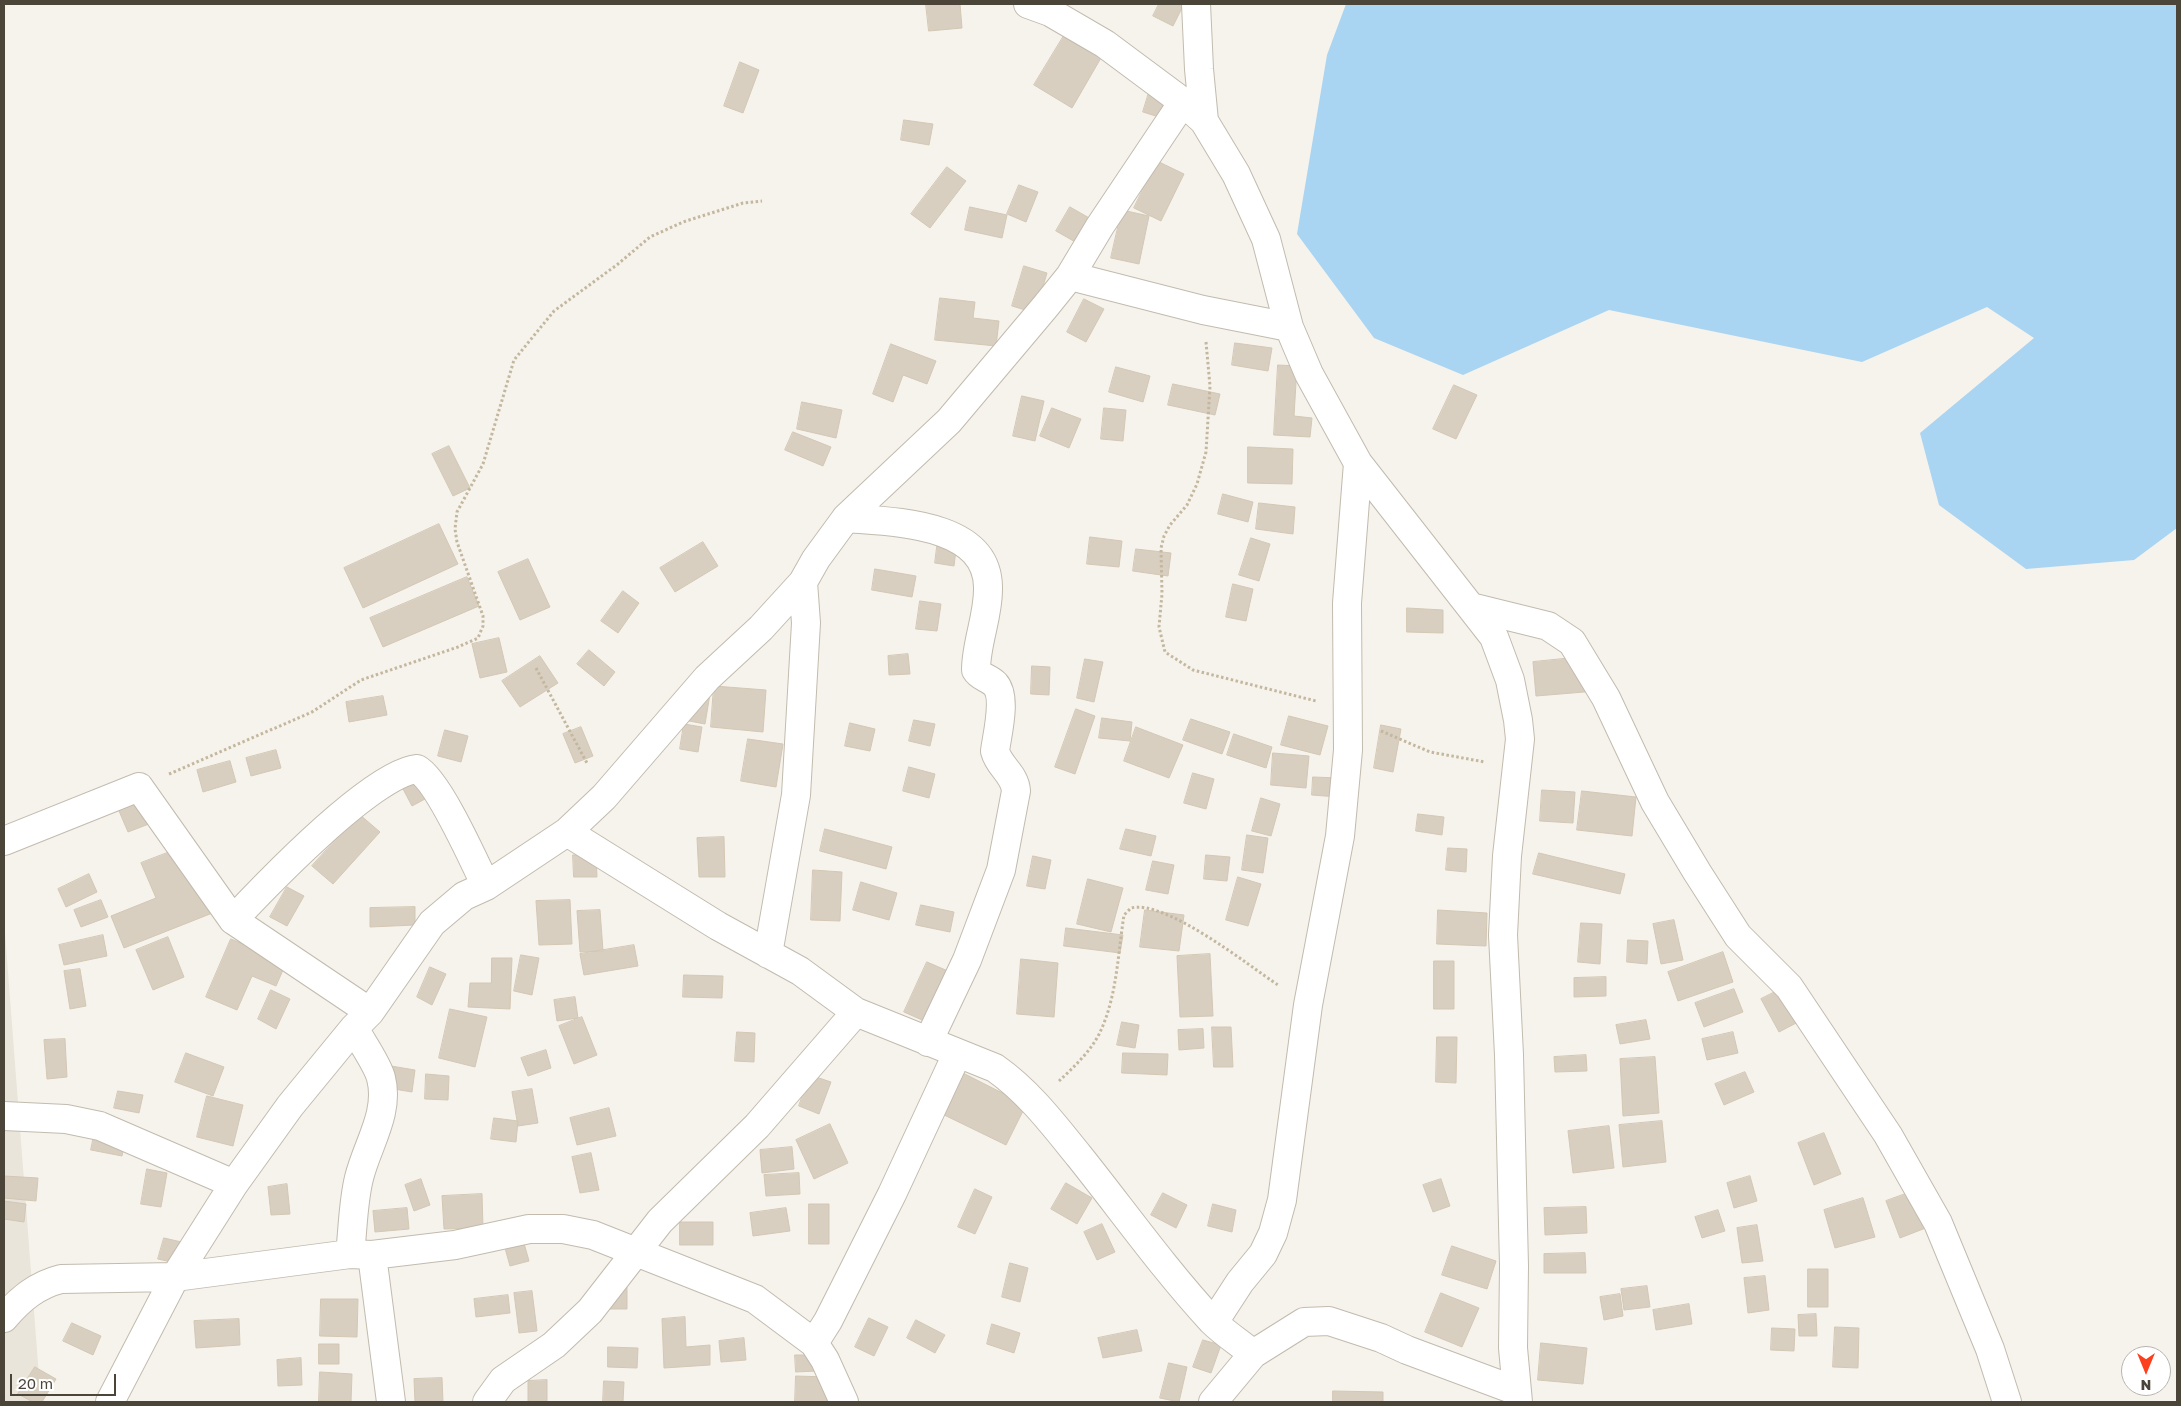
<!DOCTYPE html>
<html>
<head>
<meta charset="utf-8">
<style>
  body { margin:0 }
  #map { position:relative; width:2181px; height:1406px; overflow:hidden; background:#f6f3ec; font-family:"Golos Text",sans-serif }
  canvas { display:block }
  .frame { position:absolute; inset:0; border:5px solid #4b4439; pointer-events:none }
  .north { position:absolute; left:2121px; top:1346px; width:50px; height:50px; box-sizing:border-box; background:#fff; border:1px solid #b7b4b0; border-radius:50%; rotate:180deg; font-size:14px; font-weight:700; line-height:20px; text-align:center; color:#4b4439 }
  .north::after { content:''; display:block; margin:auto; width:18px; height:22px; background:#fc3f1d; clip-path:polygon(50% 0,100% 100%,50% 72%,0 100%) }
  .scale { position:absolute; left:10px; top:1374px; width:106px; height:22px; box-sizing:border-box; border:2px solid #4b4439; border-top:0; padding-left:6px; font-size:15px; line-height:18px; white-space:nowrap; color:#4b4439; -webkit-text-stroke:4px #fff; paint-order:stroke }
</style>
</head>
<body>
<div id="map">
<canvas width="2181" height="1406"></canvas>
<div class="frame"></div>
<div class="north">N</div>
<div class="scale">20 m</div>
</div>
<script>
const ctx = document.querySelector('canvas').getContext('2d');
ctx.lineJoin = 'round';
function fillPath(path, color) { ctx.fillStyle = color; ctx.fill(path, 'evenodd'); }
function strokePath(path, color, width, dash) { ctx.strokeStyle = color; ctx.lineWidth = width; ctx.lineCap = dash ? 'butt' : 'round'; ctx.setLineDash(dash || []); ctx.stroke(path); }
fillPath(new Path2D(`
  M4,920L41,1402H4Z`), '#eae5da');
fillPath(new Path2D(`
  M1346,4H2177V528L2134,560L2026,569L1939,505L1920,433L2034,338L1987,307L1862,362L1609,310L1463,375L1374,338L1297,234L1327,55Z`), '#a9d4f2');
const building = new Path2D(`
  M926,4H960L962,28L929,31Z
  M1159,4H1184L1173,26L1153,16Z
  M1068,29L1105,51L1072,108L1034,85Z
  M740,62L759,70L743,113L724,106Z
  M1150,89L1169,95L1162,118L1143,112Z
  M904,120L933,124L929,145L901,140Z
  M1157,161L1184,174L1161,221L1134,208Z
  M947,167L966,181L930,228L911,214Z
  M1019,185L1038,192L1026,222L1007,214Z
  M970,207L1007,215L1002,238L965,230Z
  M1070,207L1091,219L1077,243L1056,231Z
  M1122,210L1149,216L1139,264L1111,258Z
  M1024,266L1047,273L1035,313L1012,306Z
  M940,298L975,302L973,318L999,321L996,346L935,340Z
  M1084,299L1104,309L1086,342L1067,332Z
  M1235,343L1272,348L1268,371L1232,365Z
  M891,344L936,361L927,384L903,375L893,402L873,394Z
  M1278,365L1297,366L1294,416L1312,418L1310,437L1274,435Z
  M1116,367L1150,376L1143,402L1109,392Z
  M1173,384L1220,394L1215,415L1168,405Z
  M1454,385L1477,395L1456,439L1433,429Z
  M1022,396L1044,401L1035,441L1013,436Z
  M802,402L842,410L836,438L797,429Z
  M1052,408L1081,419L1069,448L1040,436Z
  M1104,408L1126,410L1123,441L1101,439Z
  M793,432L831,447L823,466L785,450Z
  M449,446L470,488L453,496L432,454Z
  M1248,447L1293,449L1292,484L1248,483Z
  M1223,494L1253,502L1248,522L1218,514Z
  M1259,503L1295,507L1293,534L1256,529Z
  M439,524L458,564L363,608L344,568Z
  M940,524L959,526L954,566L935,563Z
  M1090,537L1122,541L1119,567L1087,564Z
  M1251,538L1270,544L1259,581L1239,575Z
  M703,542L718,566L675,592L660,568Z
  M1136,549L1171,553L1168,576L1133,571Z
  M528,559L550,607L520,620L498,572Z
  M875,569L916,576L912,597L872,590Z
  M467,577L479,606L383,647L370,618Z
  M1233,584L1253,589L1246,621L1226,617Z
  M623,591L639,603L618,633L601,621Z
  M920,601L941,604L937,631L916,629Z
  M1407,608L1443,610V633L1407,632Z
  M499,638L507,672L480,678L472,644Z
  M589,650L615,672L604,686L577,664Z
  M908,654L910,674L889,675L888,656Z
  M540,656L558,683L520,707L502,681Z
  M1593,656L1596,691L1536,696L1533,662Z
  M1085,659L1103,662L1094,702L1077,698Z
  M1032,666L1050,667L1049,695L1031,694Z
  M714,686L766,690L763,732L711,727Z
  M710,694L705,724L684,720Z
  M383,696L387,715L349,722L346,702Z
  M1076,709L1095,716L1075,774L1055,767Z
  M1289,716L1328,726L1320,755L1281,745Z
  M1102,718L1132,722L1130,741L1099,738Z
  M1191,719L1230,732L1222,754L1183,740Z
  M914,720L935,724L930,746L909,741Z
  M850,723L875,729L870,751L845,746Z
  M684,724L702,727L698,752L680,749Z
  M1381,725L1401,729L1393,772L1374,768Z
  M581,727L593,756L575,763L563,734Z
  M1136,727L1183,745L1169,778L1124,761Z
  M445,730L468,736L461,762L438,756Z
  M1234,734L1272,747L1266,768L1227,755Z
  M748,739L783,744L776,787L741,781Z
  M276,750L281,768L251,776L246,758Z
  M1273,753L1309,756L1306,788L1271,785Z
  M230,761L236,782L203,792L197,770Z
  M909,767L935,774L929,798L903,791Z
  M1193,773L1214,779L1206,809L1184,803Z
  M429,775L438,792L412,806L403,789Z
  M1313,777L1339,778L1338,797L1312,795Z
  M1542,790L1575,792L1573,823L1540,821Z
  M1582,791L1636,797L1632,836L1577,830Z
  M1261,798L1280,804L1271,836L1252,831Z
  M146,801L154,822L128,832L119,811Z
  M359,814L380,832L333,884L312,866Z
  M1418,814L1444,817L1442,835L1416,831Z
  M825,829L892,847L886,869L820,851Z
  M1126,829L1156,836L1151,856L1120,849Z
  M1247,835L1268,838L1263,873L1242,870Z
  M724,837L725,877H699L697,838Z
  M188,845L215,912L124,948L111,916L156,898L141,863Z
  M1448,848L1467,849L1466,872L1446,870Z
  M1539,853L1625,874L1620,894L1533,874Z
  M573,855H596L597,877H574Z
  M1206,855L1230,857L1227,881L1204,879Z
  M1033,856L1051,860L1045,889L1027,886Z
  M1153,861L1174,865L1168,894L1146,890Z
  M813,870L842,872L840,921L811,920Z
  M89,874L97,892L66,907L58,889Z
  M1238,877L1261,884L1248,926L1226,920Z
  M1088,879L1123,888L1111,932L1077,924Z
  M861,882L897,893L889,920L853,910Z
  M287,887L304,896L287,926L270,917Z
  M101,900L108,917L81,927L74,910Z
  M570,900L572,944L539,945L536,901Z
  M921,905L954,912L950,932L916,925Z
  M415,907V925L370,927V908Z
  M600,910L603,951L580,952L577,911Z
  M1145,910L1184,915L1179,951L1140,947Z
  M1438,910L1487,913L1486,946L1437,944Z
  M1674,920L1683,960L1661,964L1653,924Z
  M1581,923L1602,924L1600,964L1578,962Z
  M1066,928L1123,935L1120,953L1064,946Z
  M103,935L107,956L64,965L59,945Z
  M168,937L184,977L153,990L136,950Z
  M231,939L262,952L290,954L276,986L252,976L237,1010L206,997Z
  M1628,940L1648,941L1647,964L1627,962Z
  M634,945L638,966L584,975L580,954Z
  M1723,952L1733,982L1678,1001L1668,972Z
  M1210,954L1213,1016L1180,1017L1177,956Z
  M521,955L539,958L532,995L514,991Z
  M492,958H512L510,1009L468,1007L470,983H491Z
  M1021,959L1058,963L1054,1017L1017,1014Z
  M1434,961H1454V1009H1434Z
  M927,962L955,974L931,1024L904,1012Z
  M430,967L446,974L432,1005L417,997Z
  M80,969L86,1006L70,1009L64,971Z
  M684,975L723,976L722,998L683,997Z
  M1606,977V996L1574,997V978Z
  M1785,987L1802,1020L1779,1032L1761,999Z
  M1734,989L1743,1012L1704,1027L1695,1003Z
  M271,990L290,999L276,1029L258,1019Z
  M575,997L578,1018L557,1021L554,1000Z
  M450,1009L487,1017L475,1067L439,1058Z
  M582,1017L597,1055L574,1064L559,1026Z
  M1646,1020L1650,1039L1620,1044L1616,1025Z
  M1122,1022L1139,1025L1135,1048L1117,1045Z
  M1212,1027H1231L1233,1067H1214Z
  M1203,1029L1204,1048L1179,1050L1178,1030Z
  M737,1032L755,1033L754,1062L735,1061Z
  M1733,1032L1738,1053L1707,1060L1702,1039Z
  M1437,1037H1457L1456,1083L1436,1082Z
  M65,1039L67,1077L47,1079L44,1040Z
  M546,1050L551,1068L528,1076L521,1058Z
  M186,1053L224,1067L213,1096L175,1082Z
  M1123,1053L1168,1054L1167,1075L1122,1073Z
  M1586,1055L1587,1071L1555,1072L1554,1057Z
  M1655,1057L1659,1113L1623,1116L1620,1059Z
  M385,1065L415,1070L412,1092L382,1087Z
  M957,1070L1026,1105L1006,1145L936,1111Z
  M1745,1072L1754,1092L1724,1105L1715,1084Z
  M426,1074L449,1076L448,1100L425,1099Z
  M810,1075L831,1082L819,1114L799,1106Z
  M532,1089L538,1123L518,1126L512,1092Z
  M118,1091L143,1095L139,1113L114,1108Z
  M207,1096L243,1105L233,1146L197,1137Z
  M609,1108L616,1136L577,1145L570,1118Z
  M494,1118L518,1121L516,1142L491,1139Z
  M1662,1121L1666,1162L1623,1167L1619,1125Z
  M830,1124L848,1163L814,1179L796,1140Z
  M96,1126L127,1133L122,1156L91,1150Z
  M1609,1126L1614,1168L1573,1173L1568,1131Z
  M1824,1133L1841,1174L1814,1185L1798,1143Z
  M792,1147L794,1169L762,1173L760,1150Z
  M591,1153L599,1190L580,1193L572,1157Z
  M147,1169L167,1173L161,1207L141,1204Z
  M799,1173L800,1194L766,1196L764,1175Z
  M4,1176L38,1178L36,1201L4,1198Z
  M1750,1176L1757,1201L1734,1208L1727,1183Z
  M421,1179L430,1205L414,1211L405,1185Z
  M1441,1179L1450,1206L1433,1212L1423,1185Z
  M1066,1183L1092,1198L1077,1224L1051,1209Z
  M287,1184L290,1214L271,1215L268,1187Z
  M1922,1188L1936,1224L1900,1238L1886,1201Z
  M975,1189L992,1197L975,1234L958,1227Z
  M1163,1193L1187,1205L1176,1228L1151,1215Z
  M482,1194L483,1228L444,1229L442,1196Z
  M1863,1198L1875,1237L1835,1248L1824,1210Z
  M4,1201L26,1204L24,1222L4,1219Z
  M809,1204H829V1244H809Z
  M1213,1204L1236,1210L1232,1232L1208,1226Z
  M1586,1207L1587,1233L1545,1235L1544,1208Z
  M407,1208L409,1229L375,1232L373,1211Z
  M786,1208L790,1231L753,1236L750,1213Z
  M1718,1210L1725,1231L1702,1238L1695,1217Z
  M680,1222H713V1245H680Z
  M1102,1224L1115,1252L1097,1260L1084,1232Z
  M1757,1225L1763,1261L1742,1263L1737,1228Z
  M522,1236L529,1261L510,1266L503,1241Z
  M164,1238L186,1243L180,1264L158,1259Z
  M1452,1246L1496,1261L1487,1289L1442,1275Z
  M1585,1253L1586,1273H1544V1254Z
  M1010,1263L1028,1268L1020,1302L1002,1297Z
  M1808,1269H1828V1307H1808Z
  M1765,1276L1769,1310L1748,1313L1744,1278Z
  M627,1286V1309H602Z
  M1647,1286L1650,1307L1624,1310L1621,1289Z
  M532,1291L537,1331L519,1333L514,1293Z
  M1441,1293L1479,1308L1462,1347L1425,1332Z
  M1620,1294L1623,1316L1604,1320L1600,1297Z
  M508,1295L510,1313L476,1317L474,1299Z
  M321,1299H358L357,1337L320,1336Z
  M1689,1304L1692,1324L1656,1330L1653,1310Z
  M1816,1314L1817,1336H1799L1798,1315Z
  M685,1317L686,1347L710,1345V1365L664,1368L662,1319Z
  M869,1318L888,1327L874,1356L855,1347Z
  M239,1319L240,1345L196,1348L194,1321Z
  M916,1320L945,1335L935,1353L907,1338Z
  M72,1323L101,1336L93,1355L63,1341Z
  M992,1324L1020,1333L1014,1353L987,1344Z
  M1835,1327L1859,1328L1858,1368L1833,1367Z
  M1772,1328L1795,1329L1794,1351L1771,1350Z
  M1137,1330L1142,1351L1103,1358L1098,1338Z
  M744,1338L746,1360L721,1362L719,1341Z
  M1203,1340L1221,1345L1211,1373L1193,1367Z
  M1541,1343L1587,1348L1583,1384L1538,1380Z
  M319,1344H339V1364H319Z
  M608,1347L638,1348L637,1368L608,1367Z
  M795,1355H816L817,1371L796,1372Z
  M301,1358L302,1385L278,1386L277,1360Z
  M1169,1363L1187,1367L1179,1402L1160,1398Z
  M35,1367L56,1379L42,1402H33L18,1394Z
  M320,1372L352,1374L351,1402L319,1401Z
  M796,1376L828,1377L827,1402H795Z
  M442,1378L443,1402H415L414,1379Z
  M547,1380V1402H528V1381Z
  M604,1381L624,1382L623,1402H603Z
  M1333,1391L1383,1392V1402H1333Z`);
fillPath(building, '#d8cfc1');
strokePath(building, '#d3c7b4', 1);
const street = new Path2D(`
  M1028,4L1050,12L1105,44L1183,102L1204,121L1236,174L1266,239L1289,327L1309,374L1358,463L1494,637L1510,680L1518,720L1520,739L1507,856L1503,935L1509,1055L1514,1266L1513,1348L1518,1402
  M1196,4L1199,69L1204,121
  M1070,276L1203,310L1289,327
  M846,518C892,522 987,522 988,587C989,615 976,642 976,670C980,677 989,678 995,684C1007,697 997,735 995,751C999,767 1015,774 1016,791L1001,870L967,960L928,1042
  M1471,607L1548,626L1572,642L1606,698L1655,802L1697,872L1738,936L1789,987L1888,1135L1938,1223L1990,1349L2007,1402
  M567,832L718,926L800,971L856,1012L995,1068C1029,1092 1053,1124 1079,1156C1123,1211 1164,1269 1212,1321C1224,1333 1240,1343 1253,1354
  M4,841L139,787L233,920L370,1012
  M233,920C265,886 373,773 417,769C438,780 474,861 486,886
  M768,954L796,795L806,623L803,582
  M4,1116L66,1119L100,1126L234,1184
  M350,1254C353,1228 353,1202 359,1178C367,1145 390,1113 381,1078C378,1065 361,1041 354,1028
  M372,1255L391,1402
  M4,1318C20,1299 37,1285 61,1279L175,1277L350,1254L372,1255L455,1245L529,1229H563L593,1235L755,1299L814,1343
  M1214,1322L1240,1282L1263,1254L1273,1233L1282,1200L1308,1005L1340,836L1348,750L1347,603L1358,463
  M110,1402L175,1277L234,1184L290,1106L354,1028L370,1012L432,923L464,896L486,886L567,832L604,797L707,678L761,628L803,582L816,559L846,518L949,421L1045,307L1070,276L1100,226L1183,102
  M487,1402L503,1380L554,1345L590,1311L660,1221L757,1126L856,1012
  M844,1402L825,1360L814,1343L828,1321L892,1194L957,1054
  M1213,1402L1253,1354L1304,1322L1329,1321L1381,1338L1407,1350L1517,1391`);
strokePath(street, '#c2bbae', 30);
strokePath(new Path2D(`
  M1206,342L1210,386L1206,452L1197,484L1187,505L1170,525L1164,536L1161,548L1162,594L1159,627L1165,652L1193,670L1316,701
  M536,668L588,765
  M1381,731L1430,752L1485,762
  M169,774L312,712L361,680L458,647L478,638L483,626V616L457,542L455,529L457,512L483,464L514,360L554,311L618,264L650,237L683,222L743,203L762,201
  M1059,1081C1074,1067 1093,1049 1101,1030C1117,995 1118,953 1124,915L1131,908C1165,899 1248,965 1278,985`), '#c4b79f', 3, [2.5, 2.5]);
strokePath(street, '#fff', 28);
</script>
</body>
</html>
